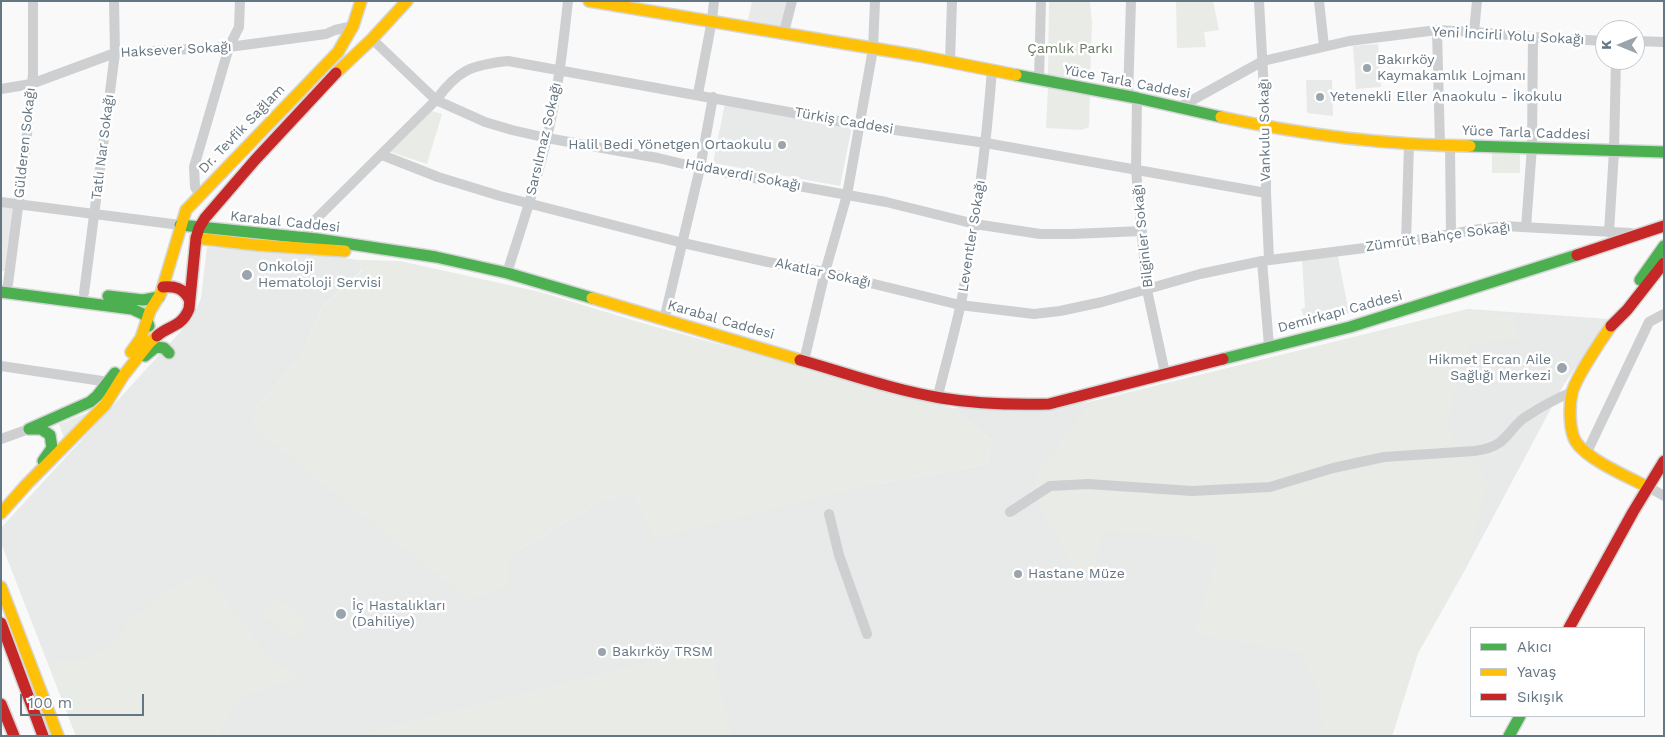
<!DOCTYPE html>
<html>
<head>
<meta charset="utf-8">
<style>
  body { margin:0 }
  #map { position:relative; width:1665px; height:737px; overflow:hidden; background:#f9f9f9; font-family:"Work Sans",sans-serif }
  canvas { display:block }
  .frame { position:absolute; inset:0; border:2px solid #657683; pointer-events:none }
  .legend { position:absolute; left:1470px; top:627px; width:175px; height:90px; box-sizing:border-box; background:#fff; border:1px solid #c1c8cd; margin:0; padding:6px 9px; list-style:none; font-size:15px; color:#657683 }
  .legend li { display:flex; align-items:center; gap:10px; height:25px }
  .legend b { width:25px; border:1px solid #c1c8cd }
  .north { position:absolute; left:1595px; top:20px; width:50px; height:50px; box-sizing:border-box; background:#fff; border:1px solid #c1c8cd; border-radius:50%; rotate:270deg; font-size:14px; font-weight:700; line-height:20px; text-align:center; color:#657683 }
  .north::after { content:''; display:block; margin:auto; width:18px; height:22px; background:#99a4ac; clip-path:polygon(50% 0,100% 100%,50% 72%,0 100%) }
  .scale { position:absolute; left:20px; top:694px; width:124px; height:22px; box-sizing:border-box; border:2px solid #657683; border-top:0; padding-left:6px; font-size:15px; line-height:18px; white-space:nowrap; color:#657683; -webkit-text-stroke:4px #fff; paint-order:stroke }
</style>
</head>
<body>
<div id="map">
<canvas width="1665" height="737"></canvas>
<div class="frame"></div>
<ul class="legend">
<li><b style="height:6px;background:#4caf50"></b>Akıcı</li>
<li><b style="height:6px;background:#ffc107"></b>Yavaş</li>
<li><b style="height:6px;background:#c62828"></b>Sıkışık</li>
</ul>
<div class="north">K</div>
<div class="scale">100 m</div>
</div>
<script>
const ctx = document.querySelector('canvas').getContext('2d');
ctx.lineJoin = 'round';
function fillPath(path, color) { ctx.fillStyle = color; ctx.fill(path, 'evenodd'); }
function strokePath(path, color, width, dash) { ctx.strokeStyle = color; ctx.lineWidth = width; ctx.lineCap = dash ? 'butt' : 'round'; ctx.setLineDash(dash || []); ctx.stroke(path); }
function label(font, color, halo, rows, align = 'center') {
  ctx.font = font + ' "Work Sans",sans-serif'; ctx.lineWidth = 5; ctx.setLineDash([]); ctx.textBaseline = 'middle'; ctx.strokeStyle = halo; ctx.fillStyle = color; for (const [text, x, y, turn = 0] of rows) {
    ctx.save(); ctx.translate(x, y); ctx.rotate((+turn || 0) * Math.PI / 180); ctx.textAlign = isNaN(turn) ? turn : align; if (halo) ctx.strokeText(text, 0, 0); ctx.fillText(text, 0, 0); ctx.restore();
  }
}
fillPath(new Path2D(`
  M752,1H787L781,26L748,20Z
  M1378,44L1381,87L1356,89L1353,46Z
  M1306,80H1332L1333,116L1307,113Z
  M725,103L852,126L840,186L713,163Z
  M1,205L14,207L5,271H1Z
  M207,247L312,254L359,260L362,270L322,307L301,357L256,407L509,556L602,500L632,493L877,484L987,464L991,440L952,408H1025L1090,402L1468,309L1609,319L1563,386L1467,566L1418,653L1392,736H76L1,543V528L192,319L201,298Z
  M1337,252L1349,313L1307,324L1301,309L1305,308L1302,260Z`), '#e8e9e9');
fillPath(new Path2D(`
  M1049,1H1090L1092,23L1090,80L1048,76Z
  M1176,1H1213L1219,30L1204,32L1206,47L1177,48Z
  M1048,88L1090,93L1089,127L1082,130L1046,128Z
  M432,111L442,114L427,164L391,152Z
  M1492,151H1520V173H1492Z
  M359,260L400,261L540,292L642,323L952,408L991,440L987,464L877,484L653,539L632,493L602,500L509,556V587L469,600L304,470L251,424L256,407L301,357L322,307L362,271Z
  M1468,309L1513,317L1520,338L1471,345L1457,380L1448,428L1488,481L1467,566L1418,653L1392,736H1319L1322,729L1318,691L1300,652L1194,634L1219,547L1189,538L1105,531L1096,556V582L1080,578L1029,489L1043,465L1090,402Z
  M90,412L64,438L59,424Z
  M203,570L274,663L302,677L236,699L220,736H76L48,663L84,659L113,644L131,619L166,592Z
  M276,597L308,622L294,640L262,615Z
  M710,647L733,736H354Z`), '#e8ebe6');
const fast = new Path2D(`
  M1016,75L1137,98L1221,117
  M1470,146L1664,152
  M180,225L317,239L436,257L507,273L592,298
  M1640,280L1664,246
  M1,292L132,309L145,315L149,326
  M108,296L143,300L159,297
  M145,356L156,347L164,348L169,353
  M1223,359L1350,327L1577,255
  M29,429L90,402L97,396L115,373
  M30,429H41L50,435L52,448L43,461
  M1509,736L1520,716`);
const slow = new Path2D(`
  M589,1L920,56L1016,75
  M336,73L372,39L407,1
  M1221,117C1303,135 1386,145 1470,146
  M196,238L257,245L345,251
  M592,298L800,360
  M1611,326C1601,340 1575,379 1572,393C1569,406 1569,431 1576,442C1588,460 1628,477 1648,487
  M131,352L141,338L150,311L161,293L186,210L338,52L353,26L361,1
  M1,513L27,484L105,405L123,376L150,342L157,336
  M1,587L58,736`);
const jam = new Path2D(`
  M1577,255L1664,226
  M163,287C175,286 183,288 189,299
  M1611,326L1627,310L1664,263
  M157,336C169,325 181,328 189,309L196,238L199,228L205,218L255,160L336,73
  M800,360C846,373 893,390 941,398C977,404 1013,405 1049,404L1223,359
  M1,623L43,736
  M1569,628L1633,512L1664,461
  M1,704L14,736`);
strokePath(fast, '#d5d6d7', 14);
strokePath(slow, '#d5d6d7', 14);
strokePath(jam, '#d5d6d7', 14);
strokePath(new Path2D(`
  M1259,1L1266,127V193L1269,259
  M1319,1L1324,46
  M1437,30L1440,145
  M784,32L792,1
  M1474,32L1477,1
  M372,39L436,100L485,122L512,130L547,138L658,158L700,168L886,202L975,224L1040,234H1072L1142,231
  M1635,41L1664,42
  M950,62L952,1
  M1039,80L1041,1
  M1,89L31,84L115,53L229,47L326,34L335,30L353,26
  M698,94L712,20L714,1
  M1128,96L1131,1
  M1137,98L1136,170L1147,290L1165,373
  M1178,108L1263,61L1349,41L1437,30L1474,32L1533,37L1605,41
  M1450,146L1451,233
  M382,155L438,177L500,196L683,243L768,262L825,272L960,305L1034,314L1060,311L1102,302L1200,274L1262,261L1388,245L1480,229L1504,226L1631,233L1635,237
  M199,194L195,187L194,167L229,47L239,27L240,1
  M1,202L180,225
  M1526,227L1532,147L1533,37
  M1609,232L1614,151L1616,60
  M306,238L309,226L436,100C458,70 471,65 508,61L860,125L986,143L1266,193
  M1406,242L1409,144
  M1262,261L1269,346
  M507,273C521,228 537,183 547,137C558,92 563,47 568,1
  M8,284L25,154L33,74V1
  M84,293L115,53L114,1
  M664,320L700,168L713,97
  M804,361L825,272L847,195L873,49L875,1
  M1,366L109,382
  M937,399C945,367 954,335 961,303C976,226 986,149 992,70
  M1,439L29,429
  M1587,452L1649,322L1664,314
  M1648,487L1664,496
  M1010,512L1050,486L1088,484L1192,491L1270,487L1333,468L1384,457L1474,451C1482,450 1492,448 1499,443C1509,436 1514,425 1524,418C1539,408 1555,399 1572,392
  M829,514L839,555L867,634`), '#cecfd0', 10);
strokePath(fast, '#4caf50', 11);
strokePath(slow, '#ffc107', 11);
strokePath(jam, '#c62828', 11);
for (const [x, y, r, color] of [
  [1367,68,5,"#99a4ac"],
  [1320,97,5,"#99a4ac"],
  [782,145,5,"#99a4ac"],
  [247,275,6,"#99a4ac"],
  [1562,368,6,"#99a4ac"],
  [1018,574,5,"#99a4ac"],
  [341,614,6,"#99a4ac"],
  [602,652,5,"#99a4ac"]
]) { const dot = new Path2D(); dot.arc(x, y, r, 0, 2 * Math.PI); ctx.fillStyle = color; ctx.fill(dot); strokePath(dot, '#fff', 2); }
label('14px', '#657683', '#fff', [
  ["Yeni İncirli Yolu Sokağı",1508,36,3],
  ["Haksever Sokağı",176,50,-3],
  ["Yüce Tarla Caddesi",1127,82,11],
  ["Türkiş Caddesi",844,121,10],
  ["Dr. Tevfik Sağlam",242,129,-46],
  ["Vankulu Sokağı",1265,130,-91],
  ["Yüce Tarla Caddesi",1526,133,2],
  ["Sarsılmaz Sokağı",544,139,-77],
  ["Gülderen Sokağı",25,143,-84],
  ["Tatlı Nar Sokağı",103,147,-83],
  ["Hüdaverdi Sokağı",743,175,11],
  ["Karabal Caddesi",285,222,6],
  ["Leventler Sokağı",972,236,-81],
  ["Bilginler Sokağı",1143,236,-96],
  ["Zümrüt Bahçe Sokağı",1438,237,-8],
  ["Akatlar Sokağı",823,273,12],
  ["Demirkapı Caddesi",1340,312,-15],
  ["Karabal Caddesi",721,320,16]
]);
label('14px', '#687a64', '#fff', [
  ["Çamlık Parkı",1070,49]
]);
label('14px', '#657683', '#fff', [
  ["Bakırköy",1377,60],
  ["Kaymakamlık Lojmanı",1377,76],
  ["Yetenekli Eller Anaokulu - İkokulu",1330,97],
  ["Halil Bedi Yönetgen Ortaokulu",772,145,"right"],
  ["Onkoloji",258,267],
  ["Hematoloji Servisi",258,283],
  ["Hikmet Ercan Aile",1551,360,"right"],
  ["Sağlığı Merkezi",1551,376,"right"],
  ["Hastane Müze",1028,574],
  ["İç Hastalıkları",352,606],
  ["(Dahiliye)",352,622],
  ["Bakırköy TRSM",612,652]
], 'left');
</script>
</body>
</html>
